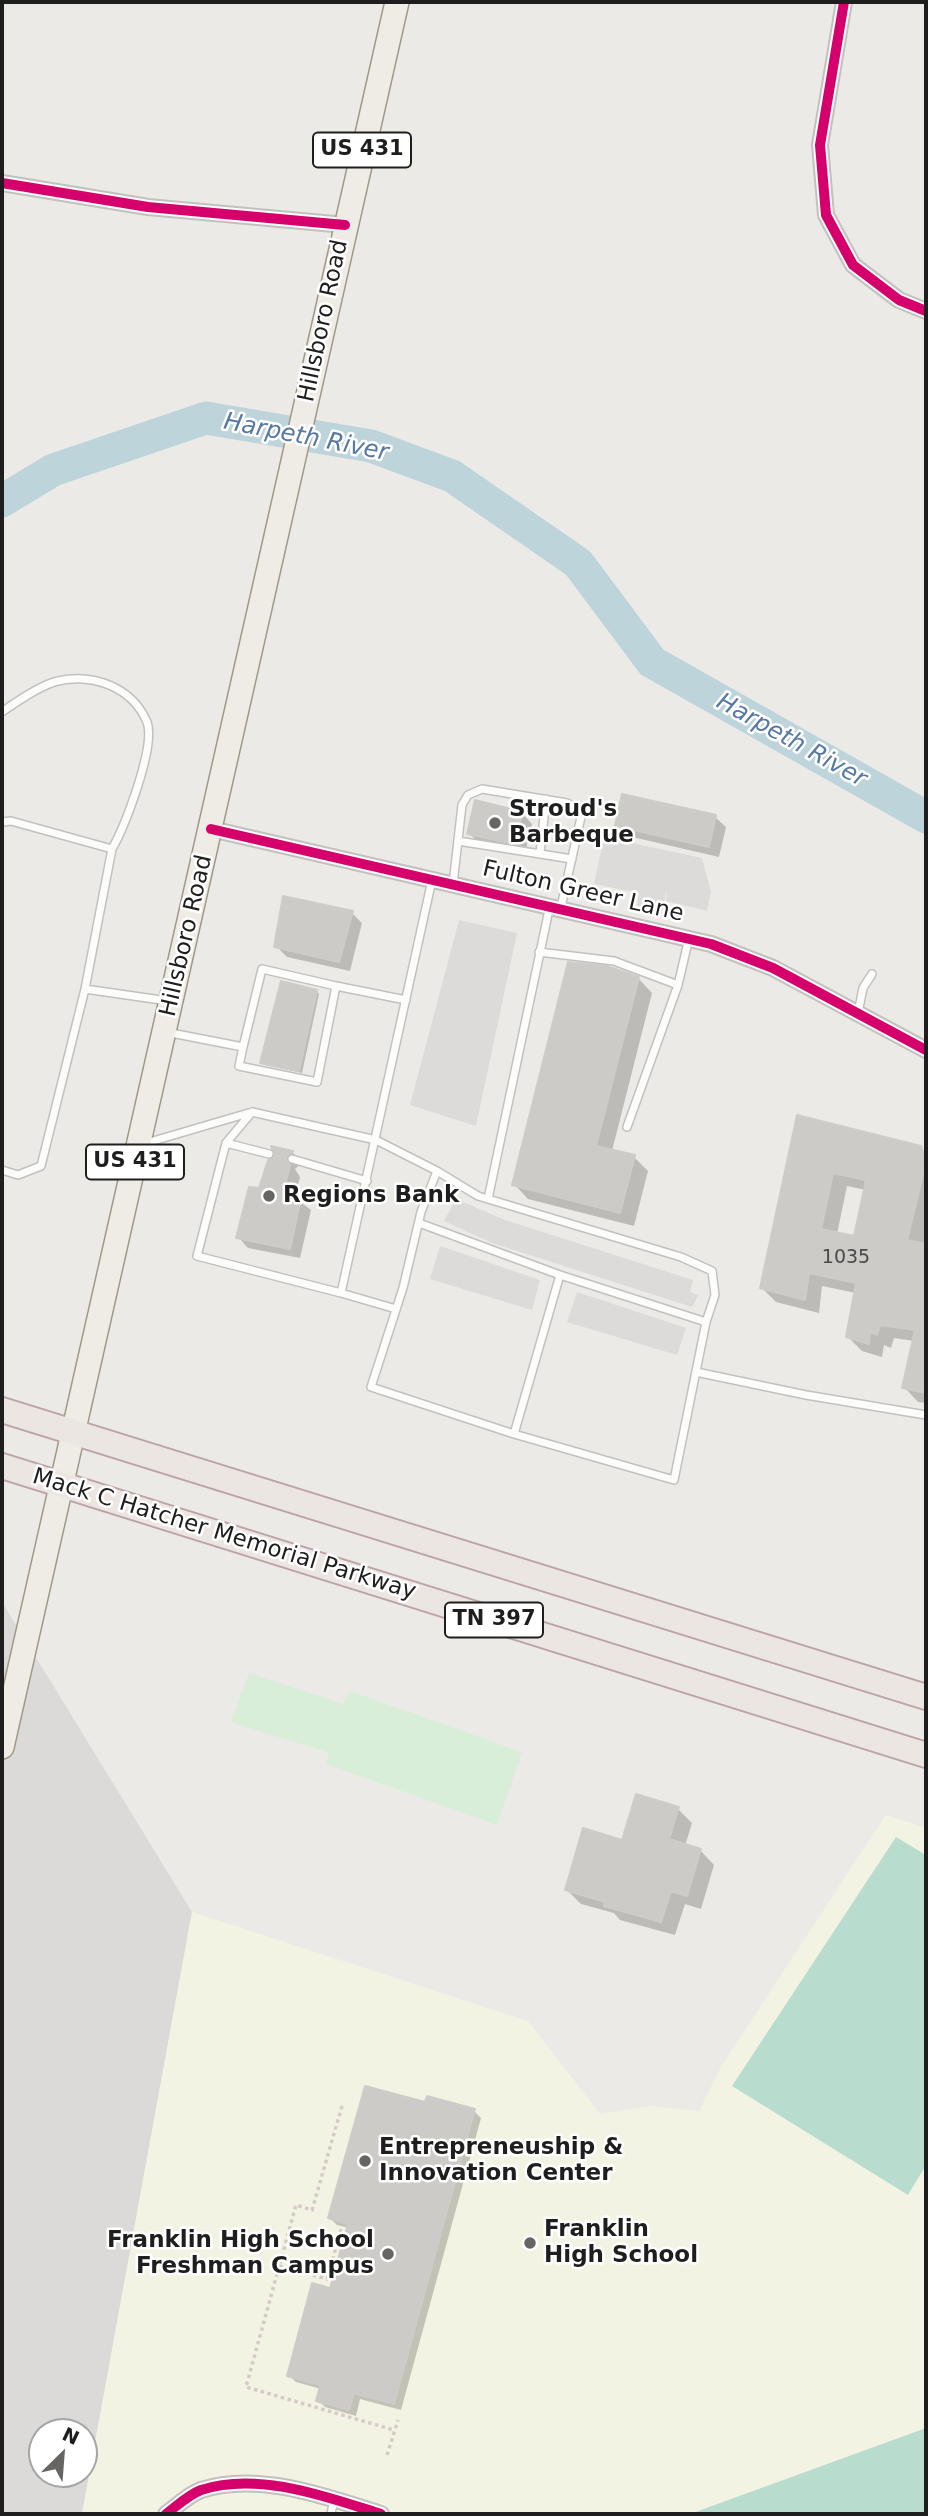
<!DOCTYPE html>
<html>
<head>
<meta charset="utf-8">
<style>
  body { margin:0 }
  #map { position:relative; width:928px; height:2516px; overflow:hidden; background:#eceae7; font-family:"DejaVu Sans",sans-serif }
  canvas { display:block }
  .frame { position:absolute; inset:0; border:4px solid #1e1e1e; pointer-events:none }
  .north { position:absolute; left:28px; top:2418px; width:70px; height:70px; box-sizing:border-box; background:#fff; border:2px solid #a5a5a5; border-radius:50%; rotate:25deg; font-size:19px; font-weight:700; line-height:28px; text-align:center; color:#1e1e1e }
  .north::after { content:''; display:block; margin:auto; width:24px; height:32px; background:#666564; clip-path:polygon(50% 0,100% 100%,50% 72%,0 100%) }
</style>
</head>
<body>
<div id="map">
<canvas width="928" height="2516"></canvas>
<div class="frame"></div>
<div class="north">N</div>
</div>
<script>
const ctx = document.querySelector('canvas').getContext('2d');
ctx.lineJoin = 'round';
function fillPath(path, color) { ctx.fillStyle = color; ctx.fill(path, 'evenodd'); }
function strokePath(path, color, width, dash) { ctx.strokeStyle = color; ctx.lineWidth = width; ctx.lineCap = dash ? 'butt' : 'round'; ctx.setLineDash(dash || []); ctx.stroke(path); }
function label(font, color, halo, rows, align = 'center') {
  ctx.font = font + ' "DejaVu Sans",sans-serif'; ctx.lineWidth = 5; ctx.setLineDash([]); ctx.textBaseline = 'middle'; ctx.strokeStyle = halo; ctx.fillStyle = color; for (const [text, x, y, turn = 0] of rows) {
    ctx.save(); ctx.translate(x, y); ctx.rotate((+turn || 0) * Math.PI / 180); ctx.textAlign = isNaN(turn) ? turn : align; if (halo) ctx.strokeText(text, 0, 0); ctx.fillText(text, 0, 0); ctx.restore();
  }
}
fillPath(new Path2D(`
  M2,1602L192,1912L82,2514H2ZM42,2432H84V2474H42Z`), '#dbdad8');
fillPath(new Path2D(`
  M886,1815L926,1828V2514H82L192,1912L528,2021L600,2114L650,2106L699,2111L722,2065Z`), '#f3f3e4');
fillPath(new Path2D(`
  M249,1673L343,1704L350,1691L522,1752L497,1825L326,1764L329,1753L231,1722Z`), '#d8eed9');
fillPath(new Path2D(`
  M896,1837L926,1855V2165L908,2195L732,2086Z
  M926,2428V2514H690Z`), '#b8ddcf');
fillPath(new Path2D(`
  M604,837L702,858L711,892L707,911L666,901L667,889L662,911L637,906L639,893L594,884Z
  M459,920L517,933L476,1126L410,1105Z
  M456,1199L505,1220L693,1280L690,1292L698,1295L692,1307L492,1243L444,1221Z
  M440,1246L540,1280L532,1310L430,1279Z
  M577,1292L686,1328L677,1355L567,1322Z`), '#dcdbda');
fillPath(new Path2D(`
  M522,813L532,824L525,853L480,844L469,833Z
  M715,817L726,827L719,857L628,836L617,825Z
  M352,913L362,923L350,971L287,957L276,946Z
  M638,978L652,993L612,1151L634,1157L648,1171L634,1226L528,1199L514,1184Z
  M316,991L319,994L302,1073L265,1065L262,1062Z
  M798,1117L921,1148L926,1154V1403L918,1402L904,1387L914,1341L894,1338L891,1348L884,1345L882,1357L862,1351L848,1337L856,1293L822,1286L819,1313L776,1302L762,1288ZM847,1186L866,1190L855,1238L837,1234Z
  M274,1148L293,1153L302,1163L295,1169L300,1177L295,1198L311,1210L300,1258L248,1248L238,1237L277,1157Z
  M678,1809L692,1823L685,1846L700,1850L714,1865L701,1909L685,1904L675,1935L620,1920L614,1913L581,1904L567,1890L623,1843Z
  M474,2111L481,2118L401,2410L360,2399L356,2416L325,2407L318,2400L321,2389L296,2382L289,2375L332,2291L349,2228L337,2225L330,2218Z`), '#0003');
strokePath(new Path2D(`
  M2,501L53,470L206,418L371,446L452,476L578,563L652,662L926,817`), '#bed4db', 33);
const building = new Path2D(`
  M622,794L716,815L709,847L615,826Z
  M475,800L523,812L514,844L467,834Z
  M283,896L353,911L339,962L274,947Z
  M568,962L607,966L639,977L596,1146L635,1155L620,1213L512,1185Z
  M281,981L317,990L299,1071L260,1063Z
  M797,1115L921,1146L926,1162L907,1240L926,1244V1393L902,1388L915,1330L880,1325L877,1335L870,1332L869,1344L846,1337L856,1283L809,1273L805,1300L760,1288ZM833,1173L866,1180L854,1236L821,1229Z
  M271,1146L293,1151L286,1158L290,1165L283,1194L301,1198L290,1249L236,1238L249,1187L259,1188L268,1160L275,1156Z
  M636,1794L679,1807L669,1839L701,1849L687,1896L671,1891L661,1922L604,1906L605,1902L565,1890L583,1828L622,1840Z
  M365,2086L425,2102L427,2096L475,2109L394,2404L354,2393L349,2410L316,2401L320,2385L287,2376L312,2283L330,2288L348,2224L328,2218Z`);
fillPath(building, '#cdcbc8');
strokePath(building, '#ceccc9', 2);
const service = new Path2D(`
  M2,712C16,702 40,685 58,681C93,673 132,687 147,722C156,746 125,826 112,849
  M2,822L11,821L112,849L85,989L41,1166L18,1175L2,1170
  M458,841L572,859
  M540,853L546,799
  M453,884L462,805L468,795L482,789L567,803L577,809L581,817L561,907
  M539,952L614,961L678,985
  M85,989L168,1001
  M858,1013L863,988L872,974
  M166,1032L243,1047L239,1066L317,1082L336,986L406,1000
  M243,1047L262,969L336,986
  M252,1112L226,1143L197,1256L341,1293L432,880
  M627,1127L678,985L689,938
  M226,1143L269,1154
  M143,1144L252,1112L376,1140L437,1171L478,1196L681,1257L712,1271L715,1295L706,1322L560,1275L514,1434L371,1387L403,1288L421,1212L437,1171
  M292,1159L367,1181
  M488,1199L550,905
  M419,1223L560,1275
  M341,1293L396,1309
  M696,1372L806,1395L926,1415
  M514,1434L674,1480L706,1322
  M331,2514L334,2499`);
const minor = new Path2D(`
  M844,2L820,145L826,215L853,265L899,300L926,311
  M2,183L148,207L345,225
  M211,829L711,944L773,968L926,1050
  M166,2514C177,2506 188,2495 201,2490C258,2471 327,2497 381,2514`);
const primary = new Path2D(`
  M2,1747L397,2`);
const trunk = new Path2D(`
  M2,1410L926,1697
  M2,1466L926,1755`);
strokePath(service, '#c2c1bf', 10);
strokePath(minor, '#c2c1bf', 18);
strokePath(primary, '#9f9887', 26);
strokePath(trunk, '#bda2a8', 28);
strokePath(new Path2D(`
  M342,2106L312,2210L296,2205L246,2387L394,2430
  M279,2266L327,2279L342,2226
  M387,2455L398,2420`), '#d5cac7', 3.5, [3.5, 3.5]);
strokePath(service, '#fcfcfb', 7);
strokePath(minor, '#fcfcfb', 14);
strokePath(primary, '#efece5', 23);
strokePath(trunk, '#ece6e2', 24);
strokePath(new Path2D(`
  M844,2L820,145L826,215L853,265L899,300L926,311
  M2,183L148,207L345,225
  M211,829L711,944L773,968L926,1050
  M166,2514C177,2506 188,2495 201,2490C258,2471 327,2497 381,2514`), '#d6006c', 10);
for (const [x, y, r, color] of [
  [495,823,7,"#666564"],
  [269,1196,7,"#666564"],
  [365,2161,7,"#666564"],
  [530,2243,7,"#666564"],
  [388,2254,7,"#666564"]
]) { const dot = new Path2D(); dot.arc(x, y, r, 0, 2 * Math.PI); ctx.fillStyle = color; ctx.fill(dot); strokePath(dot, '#fff', 2.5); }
label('19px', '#4a4948', null, [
  ["1035",846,1258]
]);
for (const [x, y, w] of [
  [362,150,98],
  [135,1162,98],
  [494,1620,98]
]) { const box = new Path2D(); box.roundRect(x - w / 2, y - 17.5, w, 35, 5); ctx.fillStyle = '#fff'; ctx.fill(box); strokePath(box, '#1e1e1e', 2); }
label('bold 21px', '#1e1e1e', null, [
  ["US 431",362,150],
  ["US 431",135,1162],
  ["TN 397",494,1620]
]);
label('23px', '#1e1e1e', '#fff', [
  ["Hillsboro Road",324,321,-78],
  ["Fulton Greer Lane",583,892,13],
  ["Hillsboro Road",187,936,-77],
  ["Mack C Hatcher Memorial Parkway",224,1535,17]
]);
label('bold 23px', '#1e1e1e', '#fff', [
  ["Stroud's",509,810],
  ["Barbeque",509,836],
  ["Regions Bank",283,1196],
  ["Entrepreneuship &",379,2148],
  ["Innovation Center",379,2174],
  ["Franklin",544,2230],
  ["High School",544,2256],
  ["Franklin High School",374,2241,"right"],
  ["Freshman Campus",374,2267,"right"]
], 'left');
label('italic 24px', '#5678a2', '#fff', [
  ["Harpeth River",306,438,11],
  ["Harpeth River",791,741,29]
]);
</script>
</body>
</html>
